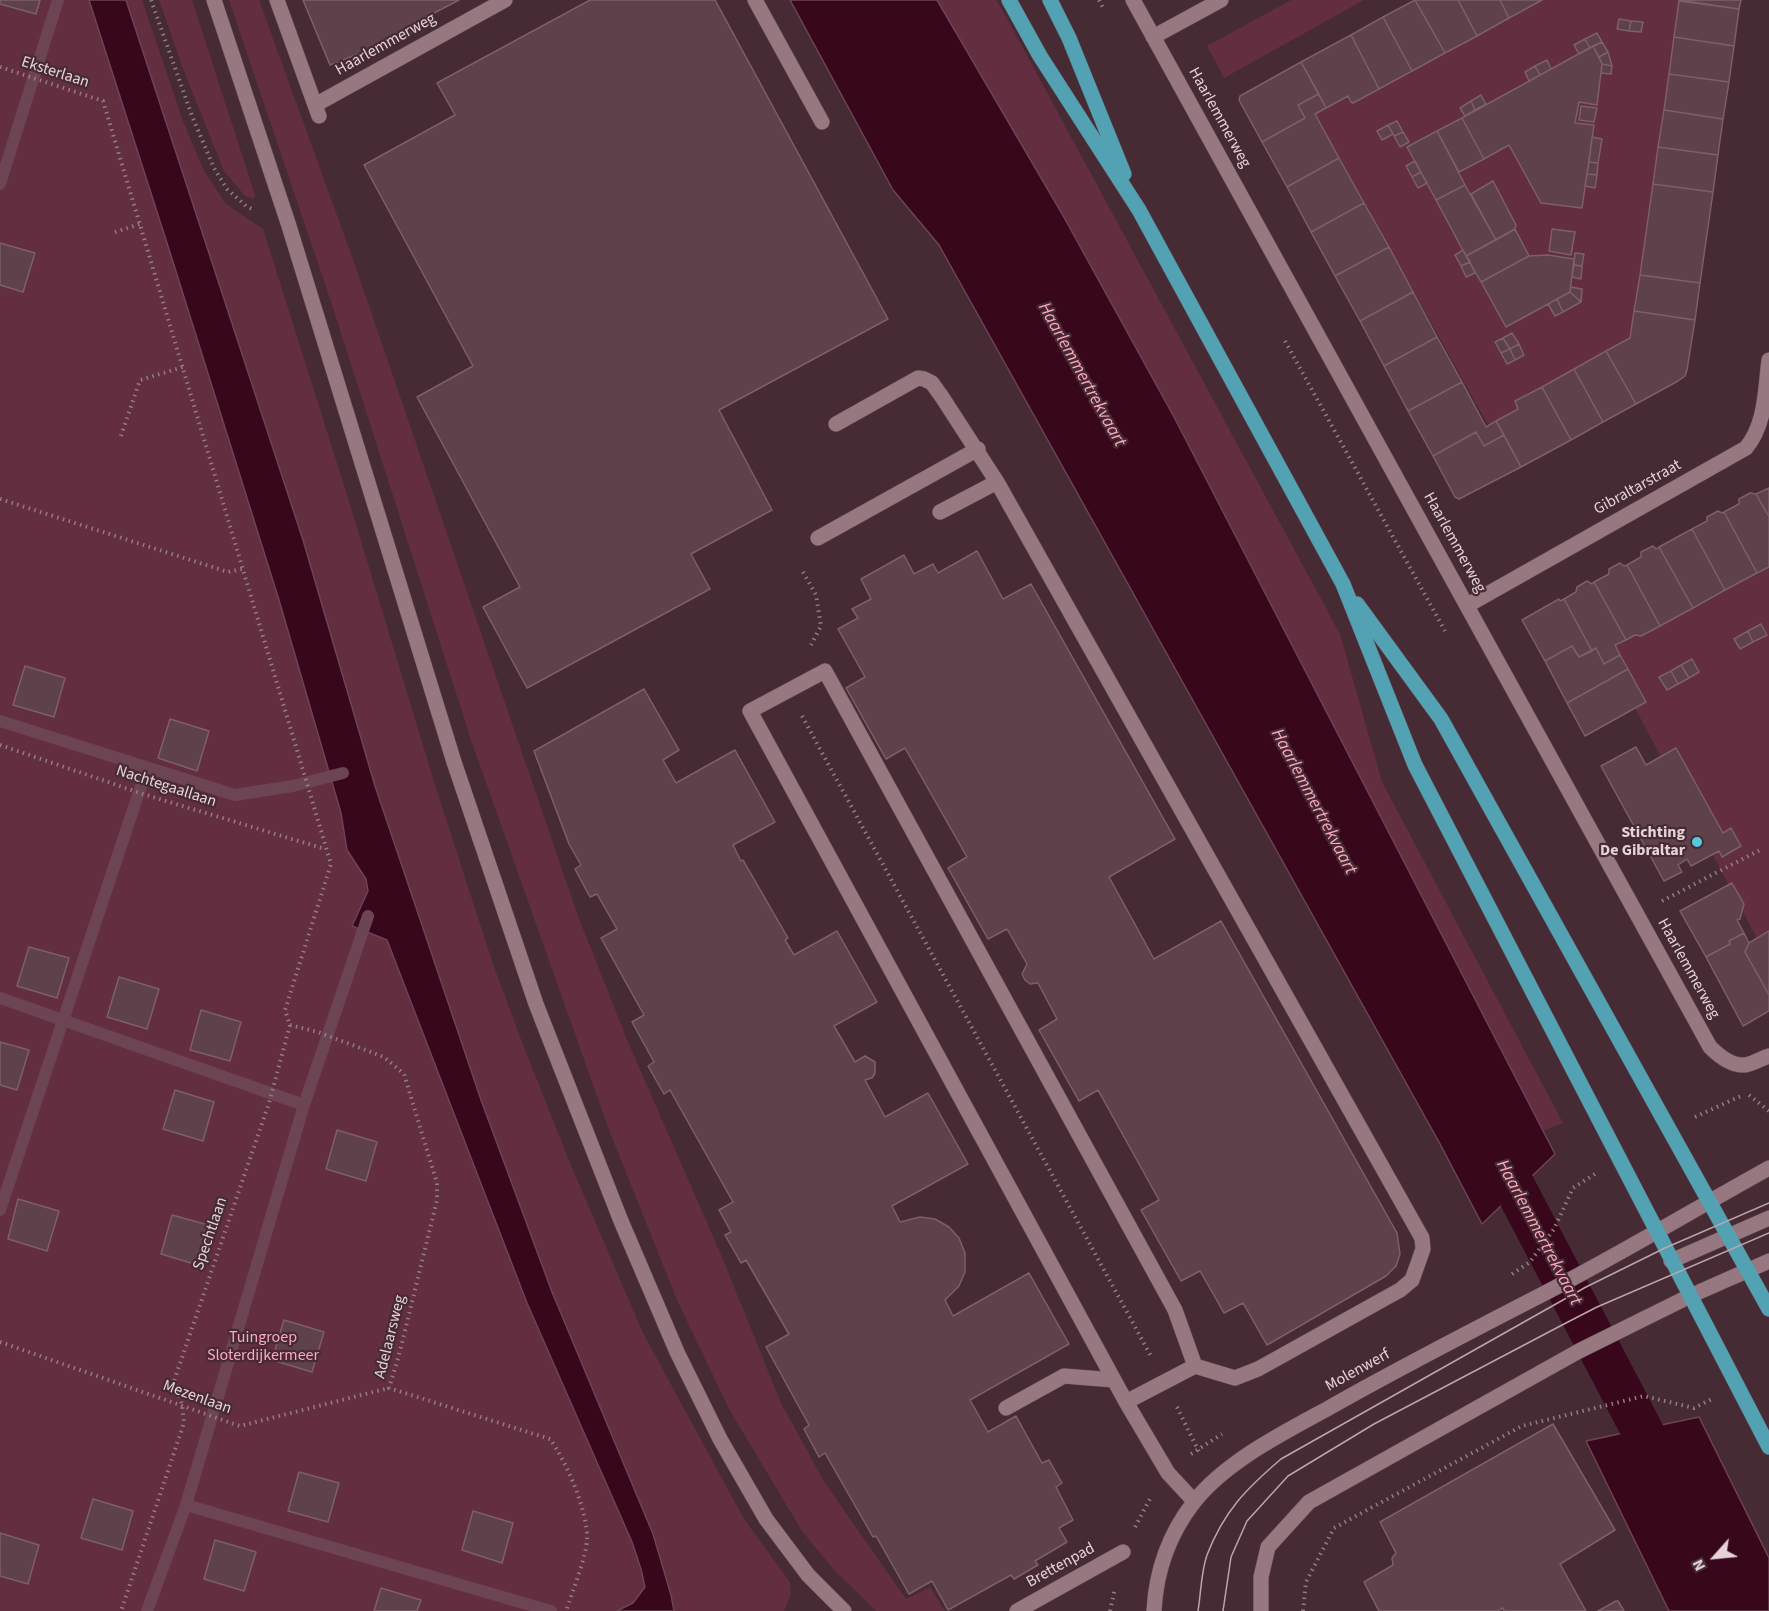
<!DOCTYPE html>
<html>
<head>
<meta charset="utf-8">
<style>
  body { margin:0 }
  #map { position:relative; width:1769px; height:1611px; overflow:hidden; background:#462b34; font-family:"Source Sans 3",sans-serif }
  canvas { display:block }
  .north { position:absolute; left:1685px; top:1527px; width:60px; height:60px; -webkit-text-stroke:4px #462b34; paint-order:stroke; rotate:243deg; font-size:16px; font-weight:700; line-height:24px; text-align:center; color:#e5d3d8 }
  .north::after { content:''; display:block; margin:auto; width:21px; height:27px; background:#e5d3d8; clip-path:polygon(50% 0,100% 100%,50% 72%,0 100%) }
</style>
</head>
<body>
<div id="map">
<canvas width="1769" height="1611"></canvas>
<div class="north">N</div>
</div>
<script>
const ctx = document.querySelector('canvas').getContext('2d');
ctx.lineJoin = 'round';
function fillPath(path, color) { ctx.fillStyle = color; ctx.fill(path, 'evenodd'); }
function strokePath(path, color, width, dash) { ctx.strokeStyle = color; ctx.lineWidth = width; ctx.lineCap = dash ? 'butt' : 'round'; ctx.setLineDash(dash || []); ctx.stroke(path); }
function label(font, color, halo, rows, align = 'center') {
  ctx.font = font + ' "Source Sans 3",sans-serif'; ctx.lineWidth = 4.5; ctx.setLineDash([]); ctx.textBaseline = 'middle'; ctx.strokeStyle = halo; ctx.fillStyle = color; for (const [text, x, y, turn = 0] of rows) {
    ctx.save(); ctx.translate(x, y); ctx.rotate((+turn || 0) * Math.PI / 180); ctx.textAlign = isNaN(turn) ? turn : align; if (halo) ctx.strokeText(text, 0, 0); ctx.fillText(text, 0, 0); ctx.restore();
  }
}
fillPath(new Path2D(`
  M0,0H89L168,246L279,600L341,813L359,867L366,879L368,891L352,926L387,940L527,1303L632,1542L641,1569L645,1587L633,1603L617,1611H0Z
  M126,0H142L183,121L204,171L226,204L263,229L348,498L436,788L494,967L522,1042L570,1163L643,1333L744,1519L790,1582L791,1594L784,1611H674L671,1595L653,1534L552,1292L481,1100L375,786L303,540Z
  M159,0H192L255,195L253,199L245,196L224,171L185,74Z
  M229,0H259L355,265L578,916L628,1042L722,1257L781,1403L825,1483L906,1599L930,1587L945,1611H876L835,1571L802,1531L729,1409L677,1300L609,1130L472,743L333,308Z
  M937,0H996L1004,13L1340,634L1382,782L1563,1123L1543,1131L1174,417L1061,212Z
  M1291,0H1364L1224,78L1207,46Z
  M1530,0H1700L1654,342L1488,425L1312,109Z
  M1769,542V959H1768L1601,644Z`), '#622e40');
const water = new Path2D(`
  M89,0H126L303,540L375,786L481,1100L552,1292L653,1534L671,1595L674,1611H617L633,1603L645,1587L641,1569L632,1542L527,1303L387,940L352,926L368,891L366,879L347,850L341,813L279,600L168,246Z
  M790,0H937L1061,212L1174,417L1555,1154L1482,1224L1439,1142L939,245L893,190Z
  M1699,1417L1769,1558V1611H1669L1586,1441Z`);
fillPath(water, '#38071c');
strokePath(water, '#6c4454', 1.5);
strokePath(new Path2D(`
  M0,184L58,0
  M0,721L235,795L293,786L343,773
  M0,998L304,1105
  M0,1210L147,768
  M186,1505L551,1611
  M147,1611L186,1505L304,1105L368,916`), '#6c4454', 12);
strokePath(new Path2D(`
  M1490,1140L1668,1480`), '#38071c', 42);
const building = new Path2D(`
  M0,0H40L36,14L0,4Z
  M303,0H459L413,24L416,31L330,65Z
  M590,0H715L888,319L719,410L772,510L691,554L710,589L527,688L483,607L520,587L417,397L473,366L364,165L455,115L437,83Z
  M1415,0H1458L1477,36L1445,53Z
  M1415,0L1445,53L1412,71L1383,17Z
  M1458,0H1500L1509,18L1477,36Z
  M1500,0H1542L1509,18Z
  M1679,0H1741L1739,9Z
  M1679,1L1739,9L1734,46L1674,37Z
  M1383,17L1412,71L1379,89L1351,35Z
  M1619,19L1631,21L1629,31L1617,29Z
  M1631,21L1643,22L1641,32L1629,31Z
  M1597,33L1602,42L1590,48L1585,39Z
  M1351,35L1379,89L1353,103L1351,102L1348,96L1326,108L1301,62Z
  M1674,37L1734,46L1729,82L1669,74Z
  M1585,39L1590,48L1579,54L1574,45Z
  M1602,42L1608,52L1599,57L1593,46Z
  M1593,46L1602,64L1597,105L1579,102L1575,123L1594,125L1582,208L1541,203L1509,145L1484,159L1462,118Z
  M1608,52L1612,66L1602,64L1599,57Z
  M1547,60L1551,69L1540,75L1535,66Z
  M1301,62L1319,94L1298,105L1305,118L1262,142L1239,100L1240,96Z
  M1602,64L1612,66L1611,74L1601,73Z
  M1535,66L1540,75L1529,81L1525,72Z
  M1669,74L1729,82L1723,119L1664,110Z
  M1319,94L1326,108L1315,114L1339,158L1287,187L1262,142L1305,118L1298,105Z
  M1481,95L1486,104L1475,110L1471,101Z
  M1471,101L1475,110L1465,116L1460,108Z
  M1581,106L1597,108L1594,122L1579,120Z
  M1664,110L1723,119L1718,155L1658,147Z
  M1462,118L1484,159L1459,172L1437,131Z
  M1397,121L1403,132L1394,136L1388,125Z
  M1388,125L1393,134L1382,140L1377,131Z
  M1437,131L1465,185L1436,200L1407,147Z
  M1403,132L1409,142L1400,147L1394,136Z
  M1592,137L1602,139L1598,163L1589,162Z
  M1658,147L1718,155L1713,192L1653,184Z
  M1339,158L1364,203L1311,232L1287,187Z
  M1415,161L1421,172L1412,177L1406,166Z
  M1589,162L1598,163L1597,175L1587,174Z
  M1421,172L1427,183L1418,188L1412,177Z
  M1587,174L1597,175L1595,188L1585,186Z
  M1493,181L1516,225L1515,229L1496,240L1471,194Z
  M1653,184L1713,192L1700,283L1640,275Z
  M1465,185L1496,240L1466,256L1436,200Z
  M1364,203L1389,247L1335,276L1311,232Z
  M1515,229L1529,256L1481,282L1466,256Z
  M1552,229L1575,232L1571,255L1549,251Z
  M0,243L35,253L23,292L0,285Z
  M1389,247L1413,292L1360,321L1335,276Z
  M1463,250L1470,262L1461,266L1455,255Z
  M1575,253L1584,254L1582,266L1574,265Z
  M1548,255L1574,259L1570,292L1506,327L1481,282L1529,256Z
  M1470,262L1475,273L1466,277L1461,266Z
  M1574,265L1582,266L1581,279L1572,277Z
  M1640,275L1700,283L1695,320L1634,311Z
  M1571,287L1582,289L1581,302L1570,292Z
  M1413,292L1437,337L1384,366L1360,321Z
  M1570,292L1581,302L1563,312L1557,299Z
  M1557,299L1563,312L1555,316L1548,304Z
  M1634,311L1695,320L1687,370L1685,376L1678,381L1636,404L1606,351L1630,338Z
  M1512,333L1519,344L1510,349L1503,338Z
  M1437,337L1462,382L1408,411L1384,366Z
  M1503,338L1510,349L1501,353L1495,342Z
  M1519,344L1524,355L1515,360L1510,349Z
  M1510,349L1515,360L1507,364L1501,353Z
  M1606,351L1636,404L1603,422L1574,369Z
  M1574,369L1603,422L1571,440L1542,387Z
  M1462,382L1486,427L1496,421L1504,435L1484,446L1476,432L1433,456L1408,411Z
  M1542,387L1571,440L1521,467L1496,421L1518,409L1515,401Z
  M1476,432L1484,446L1504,435L1521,467L1459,499L1455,497L1433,456Z
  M1769,488V517L1756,494Z
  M1750,493L1756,494L1769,517V567L1757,573L1724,512L1739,504V499Z
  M1718,511L1722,513L1724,512L1757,573L1725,590L1692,529L1707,521V517Z
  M1692,529L1725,590L1693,608L1659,547Z
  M1653,546L1656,549L1659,547L1693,608L1660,626L1627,565L1641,557V552Z
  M977,551L1003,599L1031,584L1175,839L1109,877L1154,959L1221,921L1397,1233L1400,1254L1396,1266L1386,1276L1267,1345L1243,1303L1224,1313L1200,1271L1181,1281L1141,1210L1159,1200L1098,1090L1079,1101L1039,1030L1057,1019L1038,983L1030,984L1025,980L1022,974L1027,964L1007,929L988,939L948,868L967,857L905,748L886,759L846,688L865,677L838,629L858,618L852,609L871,599L861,579L904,555L914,574L933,564L938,573Z
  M1620,563L1624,566L1627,565L1660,626L1641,636L1635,635L1626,640L1594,582L1609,574V569Z
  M1587,581L1592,584L1594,582L1626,640L1615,645L1620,655L1604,664L1596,648L1592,651L1564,599L1576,592L1577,587Z
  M1559,599L1560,601L1564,599L1592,651L1579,657L1572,646L1545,661L1522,620Z
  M1761,624L1767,635L1753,642L1748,631Z
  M1748,631L1753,642L1740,649L1734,639Z
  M1572,646L1579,657L1596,648L1604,664L1620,655L1628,669L1567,703L1545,661Z
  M1692,659L1699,672L1689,678L1681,665Z
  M1681,665L1689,678L1678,684L1671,671Z
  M25,666L65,678L54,717L13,705Z
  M1628,669L1646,702L1585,736L1567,703Z
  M1671,671L1678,684L1667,690L1659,677Z
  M644,689L679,750L663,760L676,783L735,750L775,822L733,845L741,861L743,860L788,938L785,940L794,955L837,931L877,1002L834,1026L855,1062L865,1056L875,1062V1073L872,1078L865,1080L885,1117L928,1093L968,1164L892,1206L900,1222L920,1217L935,1219L949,1227L959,1238L965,1253V1272L959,1286L945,1300L953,1316L1029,1273L1069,1344L970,1400L988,1432L1016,1416L1042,1463L1049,1460L1062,1483L1056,1487L1073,1520L1059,1528L1067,1542L1035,1561L1038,1565L1014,1579L1011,1575L948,1610L932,1581L909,1594L876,1536L873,1537L825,1453L819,1457L804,1429L809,1425L766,1347L789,1334L746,1260L741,1263L725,1235L731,1232L719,1210L733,1202L670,1090L664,1094L648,1066L654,1062L632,1022L644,1015L601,938L617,929L597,894L590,897L575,869L581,865L569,844L534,751Z
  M170,719L209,731L197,771L158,758Z
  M1636,747L1646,765L1676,748L1723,833L1731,828L1741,846L1722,857L1719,851L1691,866L1687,859L1678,865L1682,872L1664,881L1601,766Z
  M1732,883L1744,904L1740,919L1737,920L1744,933L1729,941L1730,944L1706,957L1680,911Z
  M1769,931V995L1745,952L1749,943Z
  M1744,933L1749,943L1745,952L1769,995V1011L1743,1026L1706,957L1730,944L1729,941Z
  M29,947L69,958L57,998L17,986Z
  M119,977L159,989L147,1029L107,1017Z
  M201,1010L241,1022L230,1061L190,1050Z
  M0,1042L29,1050L17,1090L0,1085Z
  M175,1090L214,1102L203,1141L163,1129Z
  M337,1130L377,1142L366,1181L326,1169Z
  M18,1199L59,1211L47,1251L8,1239Z
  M172,1215L212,1226L201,1266L161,1254Z
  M284,1320L324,1332L312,1372L272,1360Z
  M1553,1424L1615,1530L1560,1564L1586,1611H1504L1503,1608L1498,1611H1379L1364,1582L1393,1565L1392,1558L1396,1553L1380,1522Z
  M299,1472L339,1483L328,1522L288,1511Z
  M93,1499L133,1511L122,1550L81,1538Z
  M473,1511L513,1523L502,1563L462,1550Z
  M0,1533L39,1545L28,1584L0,1576Z
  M215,1540L256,1552L244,1591L204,1579Z
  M381,1588L421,1600L417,1611H374Z
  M1616,1601H1618L1624,1611H1598Z`);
fillPath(building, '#5e414a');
strokePath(building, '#7d5f68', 1.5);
const minor = new Path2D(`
  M214,0L289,226L454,762L536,1004L621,1221L677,1352L720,1439L766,1519L808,1575L844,1611
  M277,0L319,116
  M755,0L822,122
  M1133,0L1710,1047C1719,1056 1732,1066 1745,1065C1753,1064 1762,1058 1769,1056
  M1153,37L1221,0
  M315,105L505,0
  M836,424L918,378L924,379L932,383L942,397L997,482L1422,1238L1423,1249L1412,1280L1400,1290L1258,1369L1235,1378L1195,1366
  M940,512L997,482
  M818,538L978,449
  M1468,605L1746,448C1766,424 1765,390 1769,360
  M1671,1261L1769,1218
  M1126,1402L1195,1366L1175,1310L825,671L750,711L1126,1402L1168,1473L1194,1501
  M1006,1408L1064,1376L1114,1380
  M1017,1611L1123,1552
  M1154,1611C1156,1571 1169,1534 1194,1502C1225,1462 1283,1433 1327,1409C1399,1368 1473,1330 1547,1292C1622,1253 1695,1209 1769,1168
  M1261,1611V1577L1268,1547L1309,1502L1579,1351L1690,1296L1769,1261`);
const major = new Path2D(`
  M1009,0L1040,56L1139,210L1343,584L1415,765L1769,1447
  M1050,0L1069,38L1124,174
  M1357,604L1441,719L1769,1309`);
strokePath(minor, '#5f4950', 16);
strokePath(major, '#5f4950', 16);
strokePath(new Path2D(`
  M151,0L192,116L214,168L227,189L246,206L252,209
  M1099,0L1103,8
  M0,67L103,101L331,864L285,1010L290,1025L269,1103L174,1381L182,1404L184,1423L121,1611
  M115,232L140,224
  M1285,341L1445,631
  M121,436L140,380L183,367
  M0,499L228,572L242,569
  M803,572L816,595L821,626L811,645
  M802,716L1152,1358
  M0,745L143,794L325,849
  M1662,901L1760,850
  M290,1025L318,1032L384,1057L404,1074L437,1183V1200L399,1355L389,1388L550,1439C566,1461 588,1511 587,1539C587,1555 572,1593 566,1611
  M1749,1095L1769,1111
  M1695,1117L1743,1095
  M1512,1274L1530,1262L1554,1229L1573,1188L1595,1174
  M0,1342L240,1426L389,1388
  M1177,1407L1200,1454
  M1191,1454L1222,1434
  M1135,1527L1151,1497
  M1110,1611L1115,1588
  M1303,1611L1306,1582L1334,1528L1522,1426L1644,1396L1694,1408L1714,1398`), '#937c83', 4, [1.5, 4.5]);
strokePath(minor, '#977780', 15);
strokePath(major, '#52a2b4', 15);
strokePath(new Path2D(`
  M1198,1611C1201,1593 1201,1572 1207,1555C1224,1511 1246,1489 1281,1459L1586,1287L1665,1248L1769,1203
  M1223,1611L1231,1557L1247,1521L1288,1476L1374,1424L1564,1324L1597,1307L1769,1233`), '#baa6ac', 1.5);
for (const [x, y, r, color] of [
  [1697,842,6,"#54cade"]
]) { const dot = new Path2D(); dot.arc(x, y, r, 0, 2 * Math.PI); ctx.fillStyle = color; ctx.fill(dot); strokePath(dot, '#462b34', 2); }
label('16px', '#e5d3d8', '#462b34', [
  ["Haarlemmerweg",386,45,-29],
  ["Eksterlaan",55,73,18],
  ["Haarlemmerweg",1219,118,61],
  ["Gibraltarstraat",1638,488,-29],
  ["Haarlemmerweg",1454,543,61],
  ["Nachtegaallaan",166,787,18],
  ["Haarlemmerweg",1688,969,61],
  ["Spechtlaan",211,1234,-71],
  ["Adelaarsweg",391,1337,-76],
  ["Molenwerf",1358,1371,-29],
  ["Mezenlaan",197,1398,20],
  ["Brettenpad",1061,1566,-29]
]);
label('bold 16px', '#e5d3d8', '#462b34', [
  ["Stichting",1685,833],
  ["De Gibraltar",1685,851]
], 'right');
label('16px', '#ffa6c1', '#462b34', [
  ["Tuingroep",263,1338],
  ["Sloterdijkermeer",263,1356]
]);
label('italic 18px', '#fea5c0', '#462b34', [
  ["Haarlemmertrekvaart",1081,375,61],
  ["Haarlemmertrekvaart",1313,802,62],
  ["Haarlemmertrekvaart",1538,1233,62]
]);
</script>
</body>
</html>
